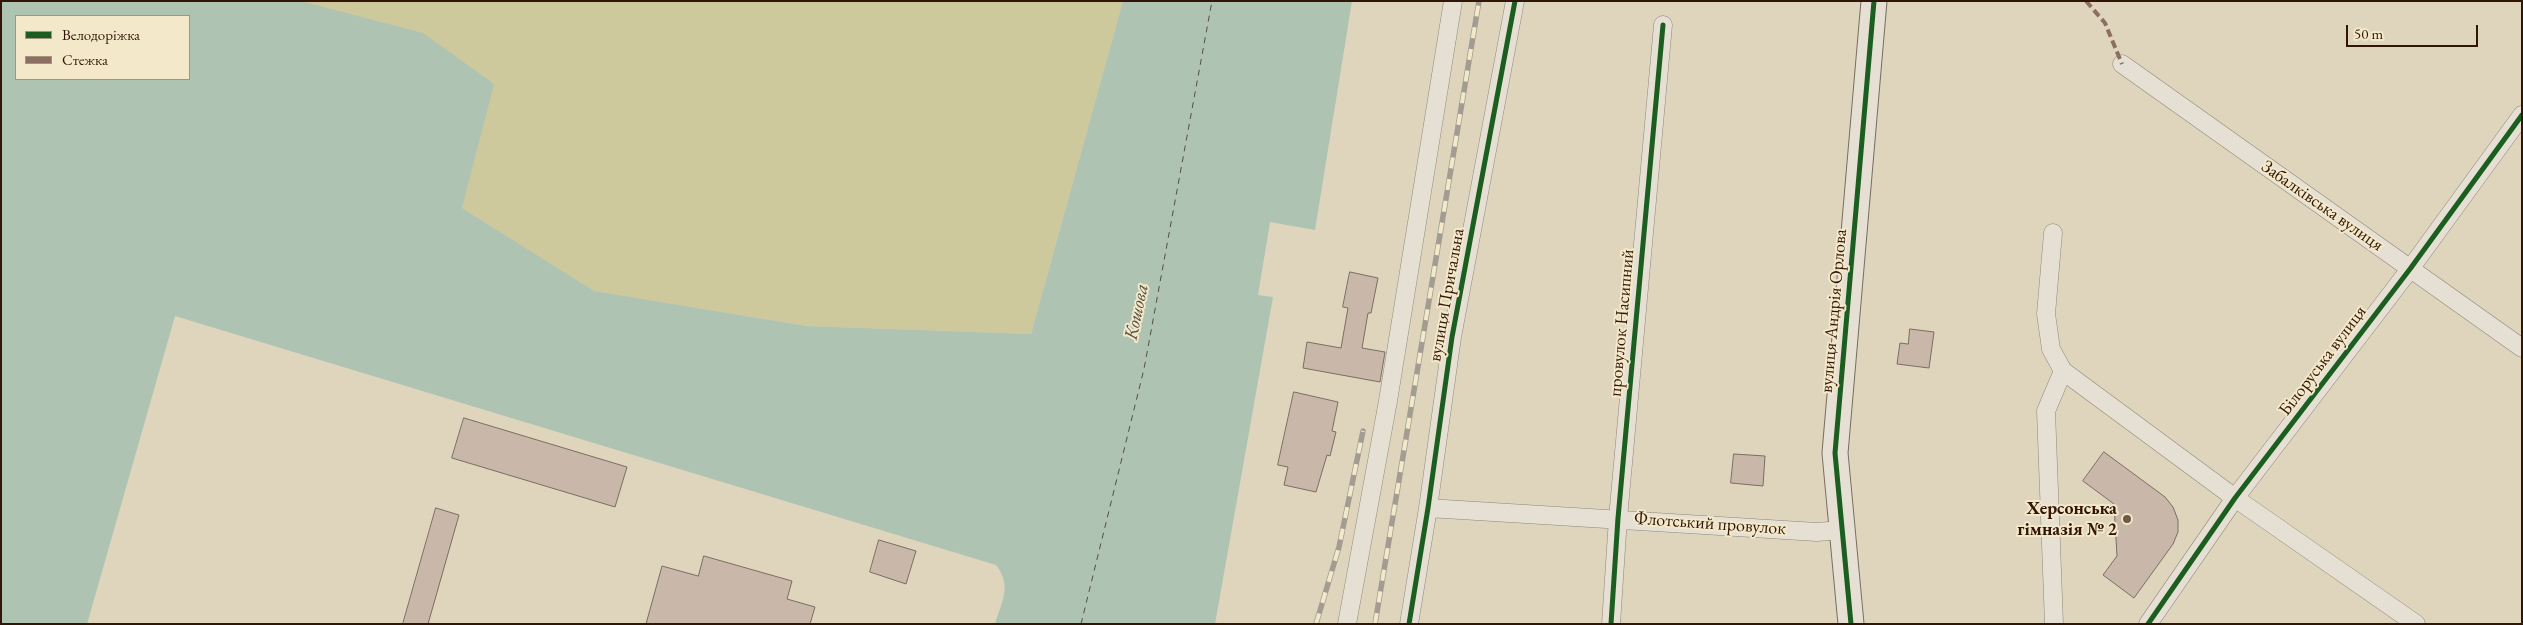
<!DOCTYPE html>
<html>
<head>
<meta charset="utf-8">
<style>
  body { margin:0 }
  #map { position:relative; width:2523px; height:625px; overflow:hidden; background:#ded5bc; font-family:"EB Garamond",serif }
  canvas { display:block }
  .frame { position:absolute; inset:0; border:2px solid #311608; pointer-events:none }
  .legend { position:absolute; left:15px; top:15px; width:175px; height:65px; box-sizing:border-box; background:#f3e8ca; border:1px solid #a5947c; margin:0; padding:6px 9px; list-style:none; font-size:15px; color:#311608 }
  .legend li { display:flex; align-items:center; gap:10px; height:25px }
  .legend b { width:25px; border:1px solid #a5947c }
  .scale { position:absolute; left:2346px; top:25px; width:132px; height:22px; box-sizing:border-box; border:2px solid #311608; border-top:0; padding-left:6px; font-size:15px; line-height:18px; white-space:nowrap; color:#311608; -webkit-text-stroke:4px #f3e8ca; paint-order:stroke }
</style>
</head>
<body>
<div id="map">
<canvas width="2523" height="625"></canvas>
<div class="frame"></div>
<ul class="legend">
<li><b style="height:6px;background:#1b5e20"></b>Велодоріжка</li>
<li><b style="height:6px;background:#8d6e63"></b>Стежка</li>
</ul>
<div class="scale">50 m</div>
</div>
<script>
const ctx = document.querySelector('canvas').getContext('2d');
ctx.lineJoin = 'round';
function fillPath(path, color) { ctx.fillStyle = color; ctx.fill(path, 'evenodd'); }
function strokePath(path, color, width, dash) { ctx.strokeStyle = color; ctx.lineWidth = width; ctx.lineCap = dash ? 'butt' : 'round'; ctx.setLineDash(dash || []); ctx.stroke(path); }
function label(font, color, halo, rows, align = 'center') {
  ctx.font = font + ' "EB Garamond",serif'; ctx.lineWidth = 4; ctx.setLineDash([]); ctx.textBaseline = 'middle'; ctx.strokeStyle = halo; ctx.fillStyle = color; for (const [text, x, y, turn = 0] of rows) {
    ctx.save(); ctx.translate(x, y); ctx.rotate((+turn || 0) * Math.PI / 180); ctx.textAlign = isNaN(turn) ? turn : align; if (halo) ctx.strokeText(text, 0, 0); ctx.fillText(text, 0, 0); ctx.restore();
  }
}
fillPath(new Path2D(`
  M300,1H1123L1031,334L807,326L593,291L462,208L493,83Z`), '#cec89d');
fillPath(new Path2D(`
  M1,1H300L423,33L494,84L462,208L594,291L807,326L1031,334L1123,1H1352L1315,230L1270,222L1258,295L1273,297L1215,624H995C1002,601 1012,586 996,565L175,316L87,624H1ZM16,16H189V79H16Z`), '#aec3b2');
strokePath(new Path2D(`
  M1081,624L1144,369L1212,1`), '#555042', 1, [6, 5]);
const building = new Path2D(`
  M1350,272L1378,278L1371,313H1368L1362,348L1385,352L1380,382L1303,368L1307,342L1341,348L1348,308L1343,307Z
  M1910,329L1934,332L1929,368L1897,364L1900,343L1908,344Z
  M1294,392L1338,402L1332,431L1336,432L1330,456L1327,455L1316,492L1284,485L1288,467L1278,465Z
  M464,418L627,467L615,507L452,458Z
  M2104,452L2165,497L2173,507L2178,520V532L2173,544L2134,598L2103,575L2117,556L2114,504L2083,481Z
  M1734,454L1765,456L1763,486L1731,483Z
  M436,508L459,515L428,624H403Z
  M879,540L916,551L906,584L870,572Z
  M704,556L792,581L787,599L815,607L810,624H646L662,566L698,576Z`);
fillPath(building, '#c9b8a9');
strokePath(building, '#786e60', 1);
const street = new Path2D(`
  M2122,64L2522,348
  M2053,233L2046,314L2051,349L2063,371L2235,498L2416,624
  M1428,508L1817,532L1841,530
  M1347,624L1388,401L1453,1
  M1409,624L1428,508L1452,337L1515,1
  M1611,624L1618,518L1663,25
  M2054,624L2046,411L2063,371
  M2148,624L2235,498L2410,269L2522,115`);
const secondary = new Path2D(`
  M1851,624L1835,453L1874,1`);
strokePath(street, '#908778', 19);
strokePath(secondary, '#786e60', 27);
strokePath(street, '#e5e0d3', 18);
strokePath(secondary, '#e5e0d3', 25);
const rail = new Path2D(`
  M1316,624L1339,547L1363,431
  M1375,624L1479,1`);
strokePath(rail, '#a29c91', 5.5);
strokePath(rail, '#f3e8ca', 4, [11]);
strokePath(new Path2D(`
  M2086,1L2105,23L2122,64`), '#8d6e63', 4, [8, 4]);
strokePath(new Path2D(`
  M1409,624L1428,508L1452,337L1515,1
  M1611,624L1618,518L1663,25
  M1851,624L1835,453L1874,1
  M2148,624L2235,498L2410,269L2522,115`), '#1b5e20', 5);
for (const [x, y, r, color] of [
  [2127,519,5,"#6e5947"]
]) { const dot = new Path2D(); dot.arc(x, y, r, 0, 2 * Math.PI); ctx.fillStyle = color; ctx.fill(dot); strokePath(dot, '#f3e8ca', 2); }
label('18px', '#311608', '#f3e8ca', [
  ["Забалківська вулиця",2322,206,35],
  ["вулиця Причальна",1447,295,-80],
  ["вулиця Андрія Орлова",1834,311,-85],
  ["провулок Насипний",1622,323,-85],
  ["Білоруська вулиця",2323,361,-53],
  ["Флотський провулок",1710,524,4]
]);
label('bold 18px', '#311608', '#f3e8ca', [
  ["Херсонська",2117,509],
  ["гімназія № 2",2117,530]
], 'right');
label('italic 19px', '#555042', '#f3e8ca', [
  ["Кошова",1137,312,-78]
]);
</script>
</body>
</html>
